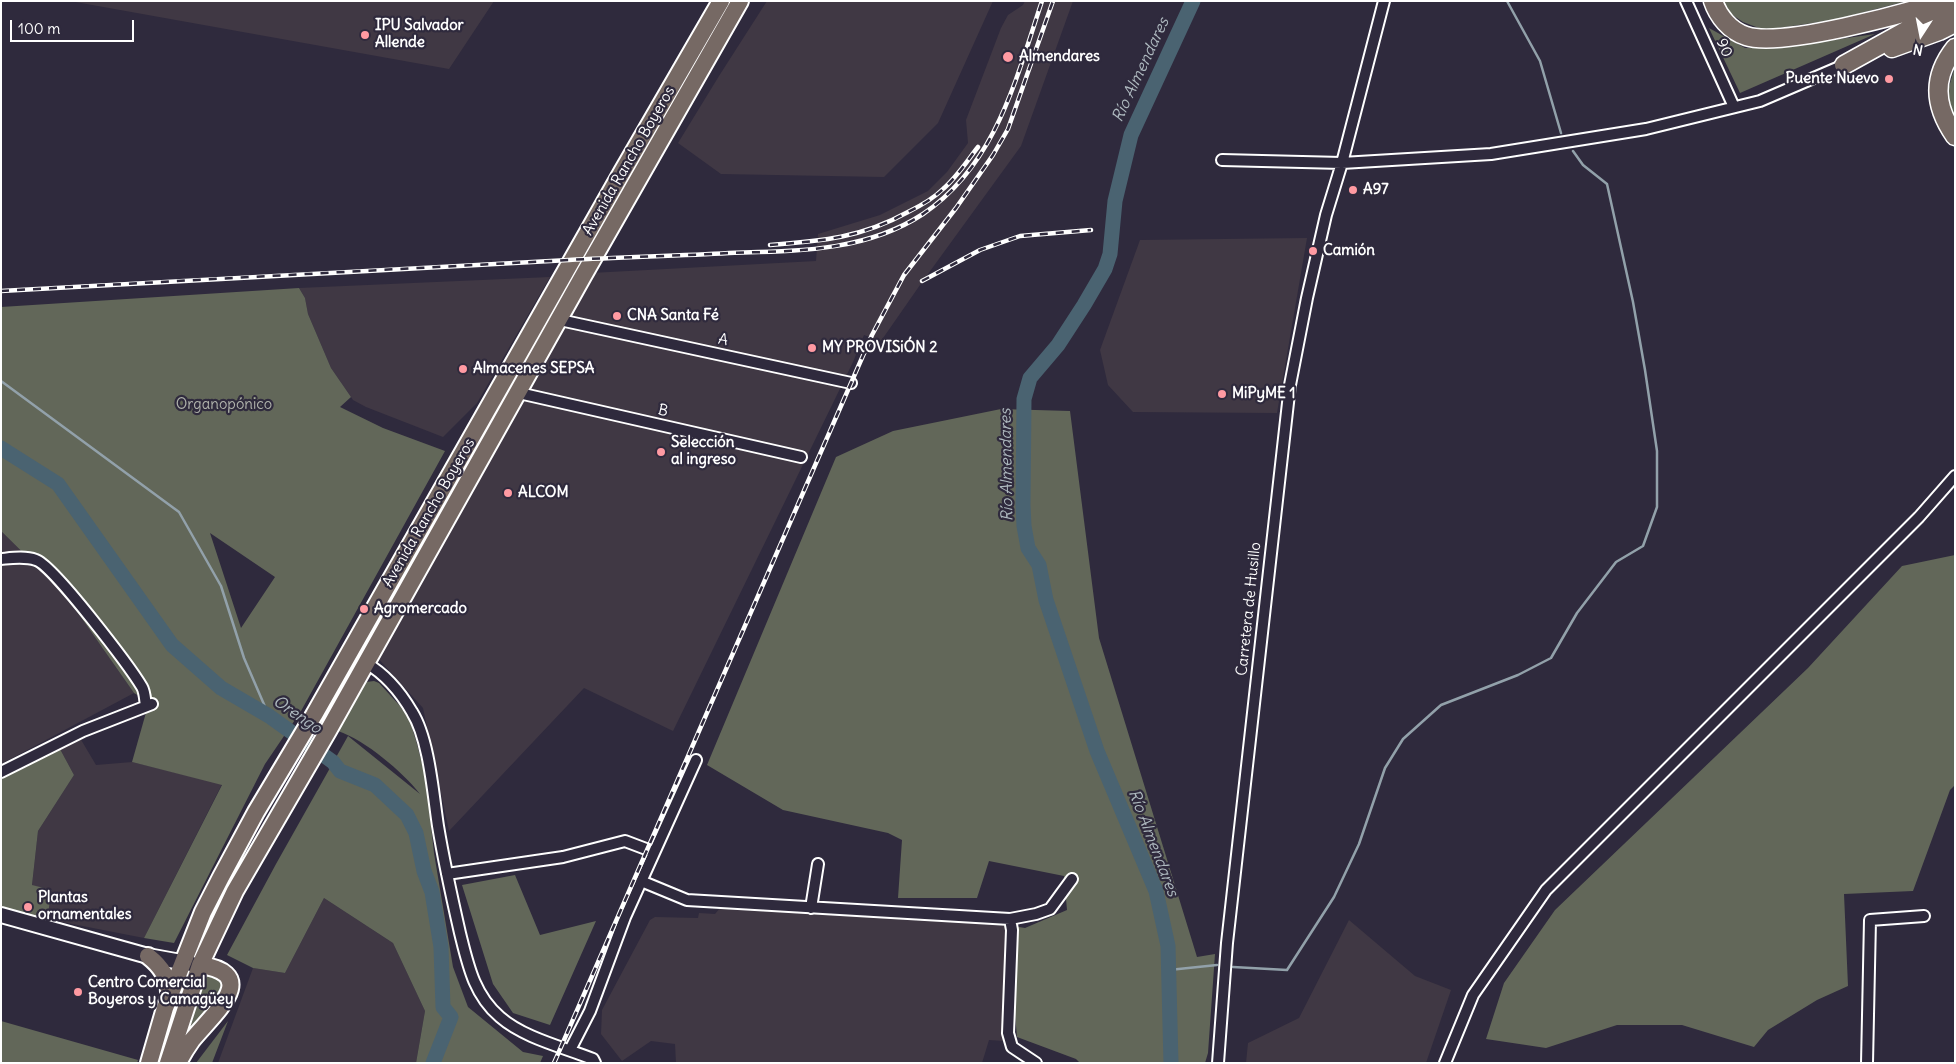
<!DOCTYPE html>
<html>
<head>
<meta charset="utf-8">
<style>
  body { margin:0 }
  #map { position:relative; width:1956px; height:1064px; overflow:hidden; background:#2f2a3d; font-family:Delius,sans-serif }
  canvas { display:block }
  .frame { position:absolute; inset:0; border:2px solid #fff; pointer-events:none }
  .north { position:absolute; left:1896px; top:10px; width:50px; height:50px; -webkit-text-stroke:4px #2f2a3d; paint-order:stroke; rotate:191deg; font-size:14px; font-weight:700; line-height:20px; text-align:center; color:#fff }
  .north::after { content:''; display:block; margin:auto; width:18px; height:22px; background:#fff; clip-path:polygon(50% 0,100% 100%,50% 72%,0 100%) }
  .scale { position:absolute; left:10px; top:20px; width:124px; height:22px; box-sizing:border-box; border:2px solid #fff; border-top:0; padding-left:6px; font-size:15px; line-height:18px; white-space:nowrap; color:#fff; -webkit-text-stroke:4px #2f2a3d; paint-order:stroke }
</style>
</head>
<body>
<div id="map">
<canvas width="1956" height="1064"></canvas>
<div class="frame"></div>
<div class="north">N</div>
<div class="scale">100 m</div>
</div>
<script>
const ctx = document.querySelector('canvas').getContext('2d');
ctx.lineJoin = 'round';
function fillPath(path, color) { ctx.fillStyle = color; ctx.fill(path, 'evenodd'); }
function strokePath(path, color, width, dash) { ctx.strokeStyle = color; ctx.lineWidth = width; ctx.lineCap = dash ? 'butt' : 'round'; ctx.setLineDash(dash || []); ctx.stroke(path); }
function label(font, color, halo, rows, align = 'center') {
  ctx.font = font + ' Delius,sans-serif'; ctx.lineWidth = 4.5; ctx.setLineDash([]); ctx.textBaseline = 'middle'; ctx.strokeStyle = halo; ctx.fillStyle = color; for (const [text, x, y, turn = 0] of rows) {
    ctx.save(); ctx.translate(x, y); ctx.rotate((+turn || 0) * Math.PI / 180); ctx.textAlign = isNaN(turn) ? turn : align; if (halo) ctx.strokeText(text, 0, 0); ctx.fillText(text, 0, 0); ctx.restore();
  }
}
fillPath(new Path2D(`
  M70,1H494L449,69Z
  M767,1H993L938,123L884,177L721,174L678,143L719,76Z
  M1025,1H1073L1021,146L920,285L881,341L864,335L853,362L673,731L584,688L449,831L423,708L376,656L591,273L816,261L818,234L880,215L928,191L947,172L968,143L966,120L1001,28L1008,15L1023,5Z
  M1307,238L1277,413L1133,412L1108,385L1100,350L1140,240Z
  M550,277L477,403L443,437L366,407L353,400L331,368L308,314L305,298L299,288Z
  M1,531L64,593L134,693L1,764Z
  M80,738L96,765L132,762L222,784L144,938L47,919L52,890L32,886L38,831L74,775L60,749Z
  M324,898L393,943L425,1011L416,1063H218L253,968L285,973Z
  M720,908L1005,922L1008,964L1004,1041L989,1040L982,1063H676L675,1044L651,1041L622,1061L601,1034L602,1010L650,920L655,917L698,918L699,913L715,914Z
  M1349,920L1415,976L1451,990L1426,1063H1246L1248,1043L1299,1018Z`), '#403844');
fillPath(new Path2D(`
  M1722,1H1907L1834,20L1764,30L1743,22L1725,10Z
  M1709,28L1745,48H1776L1875,34L1740,93Z
  M1955,66V123L1947,94Z
  M299,288L305,298L308,314L331,368L351,397L340,407L383,428L445,451L301,711L265,764L174,943L144,938L222,785L132,762L149,702L134,693L64,593L1,531V307ZM210,533L275,577L241,628Z
  M1001,409L1070,411L1099,638L1197,957L1215,954L1208,1053L1205,1063H1080L1076,1059L1017,1037L1007,925L1025,928L1067,910L1064,876L989,861L977,898H898L902,840L888,833L783,810L707,765L836,457L893,431Z
  M1955,555V785L1950,790L1913,891L1844,894L1848,986L1817,1000L1768,1030L1754,1047L1682,1025H1617L1546,1048L1486,1039L1504,983L1555,910L1808,668L1902,566Z
  M374,681L379,683L400,706L410,721L417,744L426,779L434,853L453,967L468,1007L523,1052L543,1056L540,1063H416L425,1011L393,943L324,898L285,973L253,968L227,955L276,864L348,736L420,794C403,772 365,740 338,731L366,682Z
  M60,749L74,775L38,831L32,885L52,890L47,919L1,907V778Z
  M515,875L540,935L596,921L550,1025L513,1013L493,984L462,885Z
  M209,972L224,983L218,997L180,1045L202,975Z
  M1,1021L138,1060L137,1063H1Z
  M228,1021L212,1063H196Z`), '#626759');
strokePath(new Path2D(`
  M1507,1L1540,61L1561,133
  M1,381L179,512L221,586L244,658L269,716
  M1233,967L1287,970L1334,897L1359,844L1385,768L1403,739L1441,705L1518,675L1551,658L1577,613L1616,562L1643,546L1657,507V451L1645,370L1633,302L1607,184L1583,165L1573,151
  M1169,970L1217,965`), '#92a1aa', 2.5);
strokePath(new Path2D(`
  M1,448L58,484L172,645L221,688L269,716L333,762L340,771L375,785L407,815L416,833L424,871L432,892L441,947L443,1007L451,1017L433,1063
  M1171,1063L1168,946L1156,891L1097,751L1046,600L1039,565L1028,548L1024,526L1023,505L1024,399L1030,378L1058,345L1084,305L1105,269L1110,254L1115,201L1131,135L1193,1`), '#4a6371', 15);
const minor = new Path2D(`
  M1686,1L1734,107
  M1222,160L1342,163L1491,154L1646,129L1760,101L1844,65
  M560,320L851,383
  M519,393L801,457
  M1,559C12,558 25,556 36,560C53,565 130,667 142,687C145,692 145,700 146,706
  M366,663C385,674 401,693 412,712C429,739 433,793 438,826C444,862 452,898 460,933C468,965 474,995 500,1017C524,1038 563,1047 593,1059L595,1063
  M1,772L83,731L152,704
  M447,874L563,857L625,841L654,852
  M641,881L687,900L1010,919L1036,914L1050,909L1072,879
  M811,908L818,864
  M1010,919L1012,930L1008,1033L1012,1047L1036,1063
  M570,1050L590,1011L625,917L696,760
  M1218,1063L1227,943L1290,385L1307,298L1326,215L1342,163L1384,1
  M1445,1063L1473,995L1546,890L1919,517L1955,476
  M1867,1063L1870,920L1924,916`);
const secondary = new Path2D(`
  M1,915L148,956L192,964`);
const trunk = new Path2D(`
  M148,956C161,966 170,979 169,996
  M149,1063L165,1008L203,912L221,877L256,812L314,715L622,172L721,1
  M168,1063L200,965L235,891L328,731L583,276L740,1
  M178,1063C182,1055 187,1047 192,1040C212,1015 263,974 200,965`);
const motorway = new Path2D(`
  M1713,1C1718,16 1730,31 1746,36C1781,48 1906,13 1945,1
  M1892,48L1939,31L1955,23
  M1955,48C1932,77 1934,106 1955,136
  M1844,65L1947,8`);
strokePath(minor, '#fff', 14);
strokePath(secondary, '#fff', 18);
strokePath(trunk, '#fff', 20);
strokePath(motorway, '#fff', 21);
strokePath(minor, '#2f2a3d', 10);
strokePath(secondary, '#2f2a3d', 14);
strokePath(trunk, '#766964', 16);
strokePath(motorway, '#766964', 18);
const rail = new Path2D(`
  M770,245C822,241 861,238 908,212C920,206 934,198 943,189C957,177 967,161 978,147
  M922,281L980,250L1020,236L1091,230
  M1,291C191,280 380,270 569,260C622,257 676,256 729,253C796,251 865,252 923,214C996,165 1016,79 1042,1
  M554,1063L872,335L904,275L956,208L993,155L1008,129L1053,1`);
strokePath(rail, '#fff', 4.5);
strokePath(rail, '#2f2a3d', 2.5, [8]);
for (const [x, y, r, color] of [
  [365,35,5,"#ff9aa2"],
  [1008,57,6,"#ff9aa2"],
  [1889,79,5,"#ff9aa2"],
  [1353,190,5,"#ff9aa2"],
  [1313,251,5,"#ff9aa2"],
  [617,316,5,"#ff9aa2"],
  [812,348,5,"#ff9aa2"],
  [463,369,5,"#ff9aa2"],
  [1222,394,5,"#ff9aa2"],
  [661,452,5,"#ff9aa2"],
  [508,493,5,"#ff9aa2"],
  [364,609,5,"#ff9aa2"],
  [28,907,5,"#ff9aa2"],
  [78,992,5,"#ff9aa2"]
]) { const dot = new Path2D(); dot.arc(x, y, r, 0, 2 * Math.PI); ctx.fillStyle = color; ctx.fill(dot); strokePath(dot, '#2f2a3d', 2); }
label('bold 15px', '#fff', '#2f2a3d', [
  ["IPU Salvador",375,26],
  ["Allende",375,43],
  ["Almendares",1019,57],
  ["Puente Nuevo",1879,79,"right"],
  ["A97",1363,190],
  ["Camión",1323,251],
  ["CNA Santa Fé",627,316],
  ["MY PROVISiÓN 2",822,348],
  ["Almacenes SEPSA",473,369],
  ["MiPyME 1",1232,394],
  ["Selección",671,443],
  ["al ingreso",671,460],
  ["ALCOM",518,493],
  ["Agromercado",374,609],
  ["Plantas",38,898],
  ["ornamentales",38,915],
  ["Centro Comercial",88,983],
  ["Boyeros y Camagüey",88,1000]
], 'left');
label('15px', '#fff', '#2f2a3d', [
  ["90",1724,48,66],
  ["Avenida Rancho Boyeros",629,161,-60],
  ["A",723,340,12],
  ["B",663,411,13],
  ["Avenida Rancho Boyeros",429,513,-60],
  ["Carretera de Husillo",1249,609,-84]
]);
label('15px', '#b0b3ac', '#2f2a3d', [
  ["Organopónico",224,405]
]);
label('italic 16px', '#aeb9bf', '#2f2a3d', [
  ["Río Almendares",1141,70,-65],
  ["Río Almendares",1007,465,-91],
  ["Orengo",297,715,34],
  ["Río Almendares",1153,843,69]
]);
</script>
</body>
</html>
